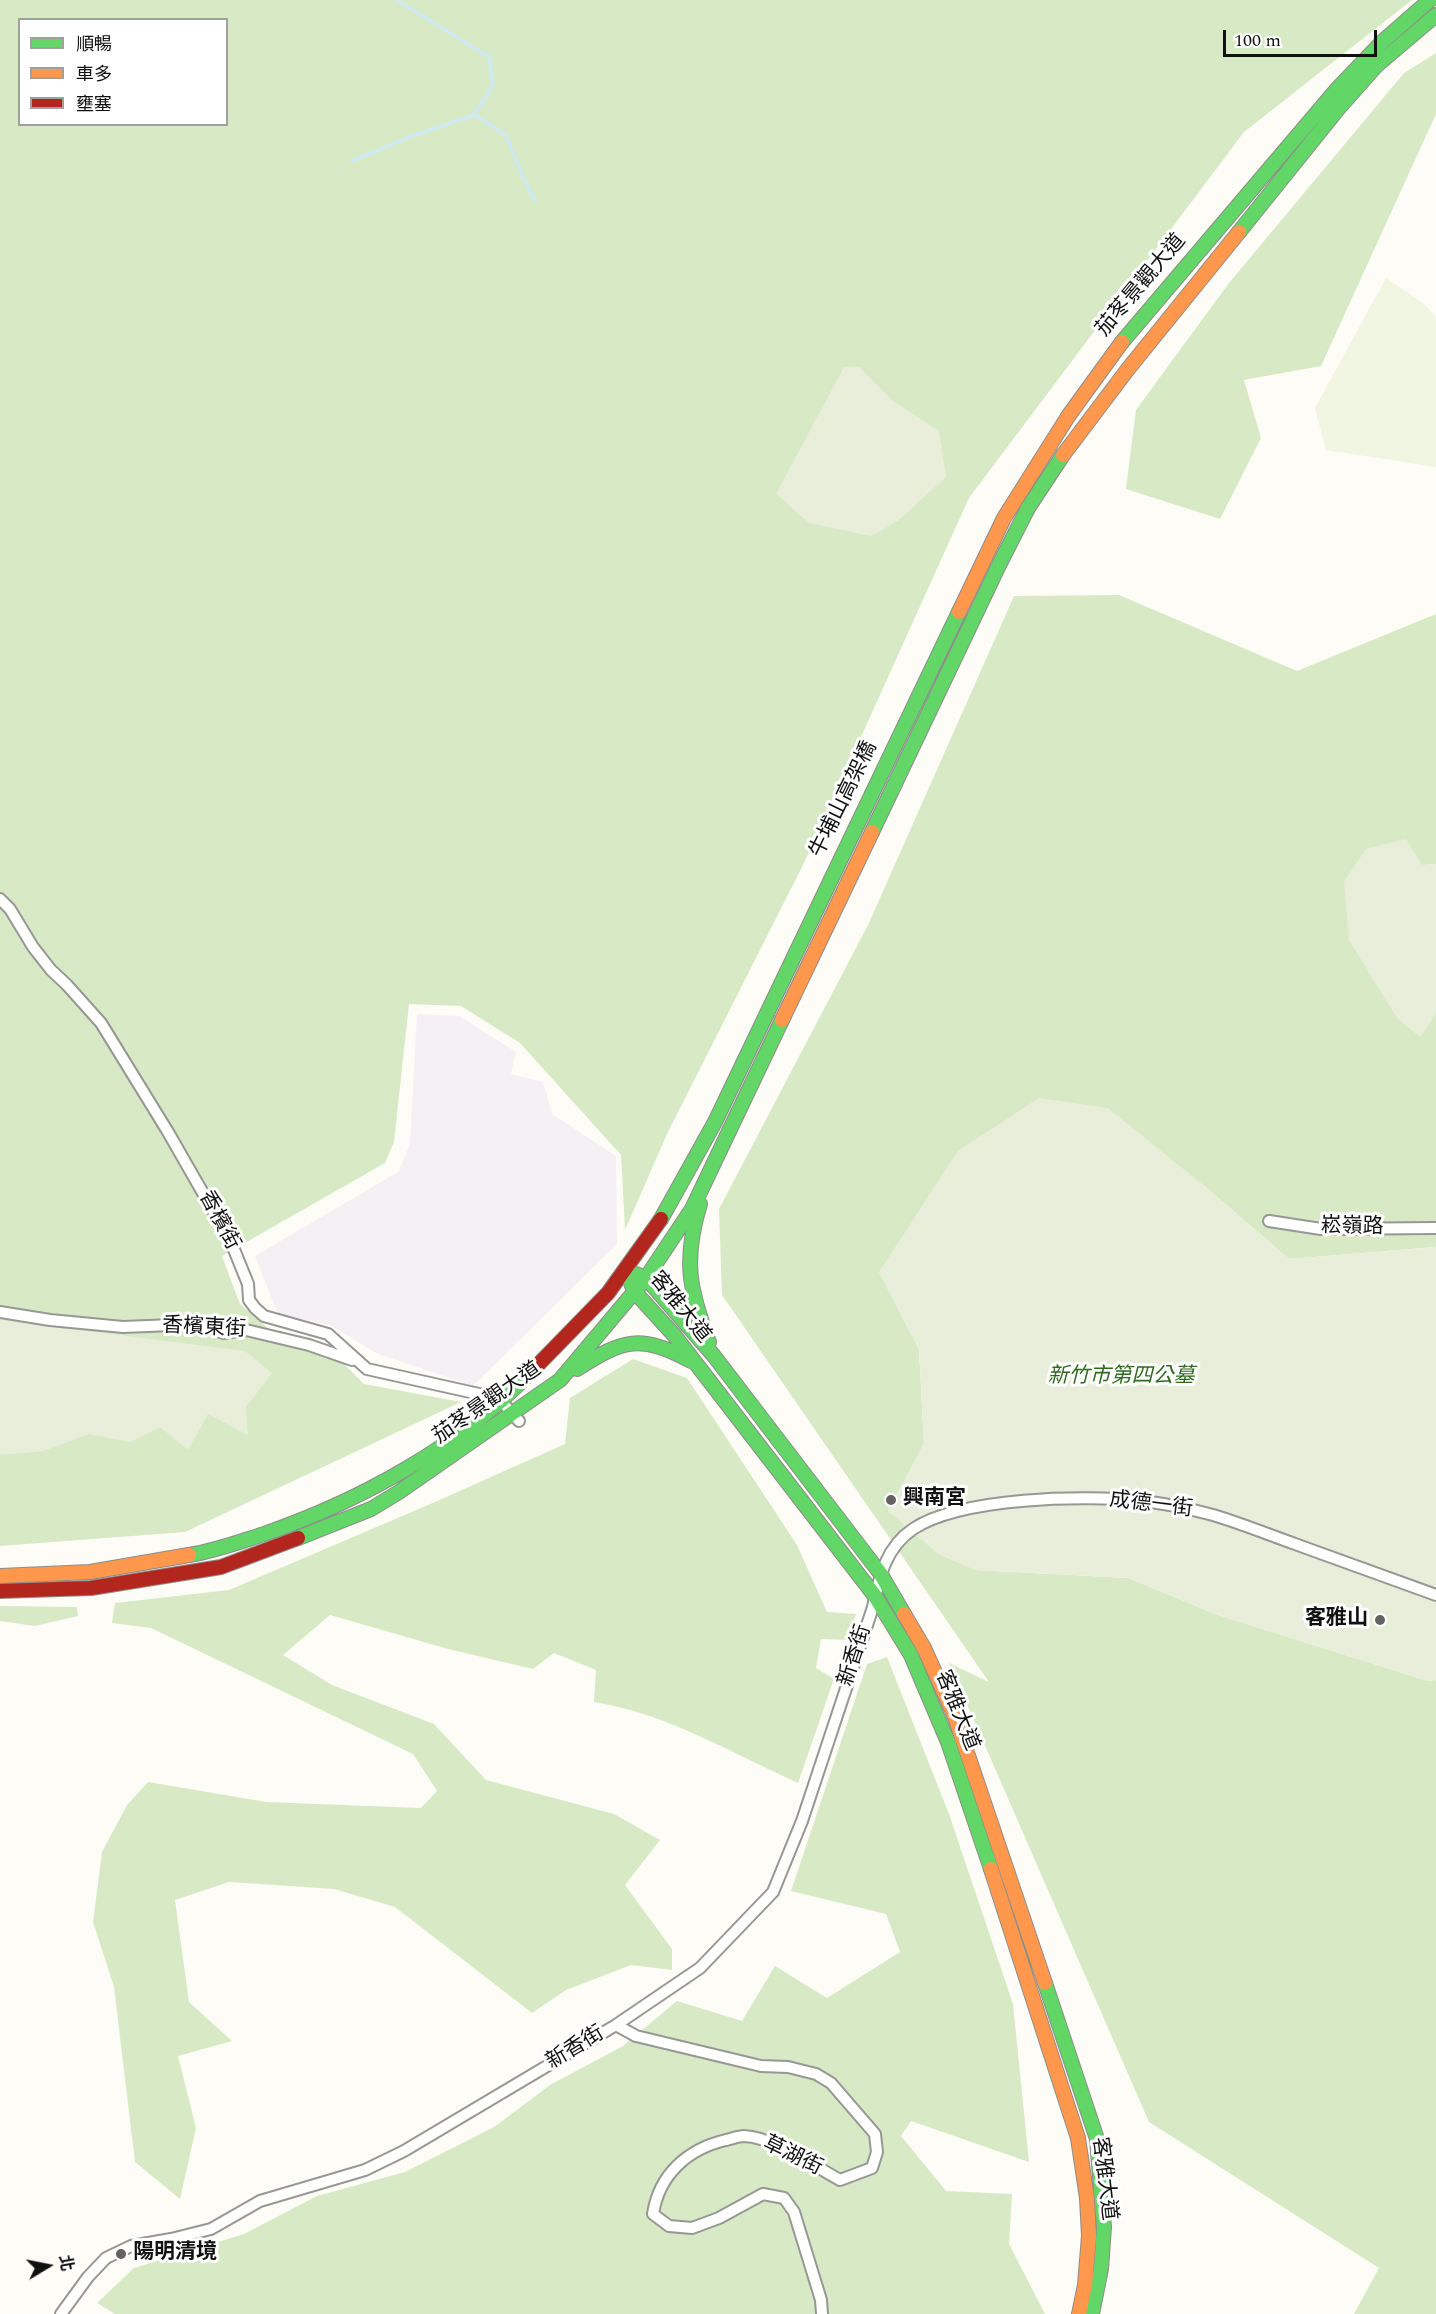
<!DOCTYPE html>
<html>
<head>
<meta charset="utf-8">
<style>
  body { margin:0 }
  #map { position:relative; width:1436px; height:2314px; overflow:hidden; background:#fdfcf7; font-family:Spectral,"Noto Sans TC",serif }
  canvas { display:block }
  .legend { position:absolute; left:18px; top:18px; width:210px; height:108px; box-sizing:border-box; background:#fff; border:2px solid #a0a0a0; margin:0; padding:8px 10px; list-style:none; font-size:18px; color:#111 }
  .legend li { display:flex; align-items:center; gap:12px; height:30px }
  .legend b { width:30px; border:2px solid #a0a0a0 }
  .north { position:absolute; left:18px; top:2236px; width:60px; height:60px; -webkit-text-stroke:4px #fff; paint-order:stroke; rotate:80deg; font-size:16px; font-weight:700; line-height:24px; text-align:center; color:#111 }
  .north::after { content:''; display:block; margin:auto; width:21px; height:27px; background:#111; clip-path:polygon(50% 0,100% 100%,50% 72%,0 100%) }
  .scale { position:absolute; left:1223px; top:30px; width:154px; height:27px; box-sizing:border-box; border:3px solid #111; border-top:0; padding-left:8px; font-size:18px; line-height:21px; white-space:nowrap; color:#111; -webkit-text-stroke:4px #fff; paint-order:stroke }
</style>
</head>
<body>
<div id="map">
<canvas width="1436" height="2314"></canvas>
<ul class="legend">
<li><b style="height:8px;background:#63d668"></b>順暢</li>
<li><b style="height:8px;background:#ff974d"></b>車多</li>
<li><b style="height:8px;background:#b3261e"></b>壅塞</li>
</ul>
<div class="north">北</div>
<div class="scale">100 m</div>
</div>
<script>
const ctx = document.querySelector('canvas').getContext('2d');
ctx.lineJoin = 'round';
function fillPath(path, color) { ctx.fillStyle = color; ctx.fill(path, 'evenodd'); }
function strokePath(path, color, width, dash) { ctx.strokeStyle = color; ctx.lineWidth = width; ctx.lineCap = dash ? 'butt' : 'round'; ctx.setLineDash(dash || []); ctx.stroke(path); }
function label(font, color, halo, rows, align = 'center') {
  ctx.font = font + ' Spectral,"Noto Sans TC",serif'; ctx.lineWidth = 6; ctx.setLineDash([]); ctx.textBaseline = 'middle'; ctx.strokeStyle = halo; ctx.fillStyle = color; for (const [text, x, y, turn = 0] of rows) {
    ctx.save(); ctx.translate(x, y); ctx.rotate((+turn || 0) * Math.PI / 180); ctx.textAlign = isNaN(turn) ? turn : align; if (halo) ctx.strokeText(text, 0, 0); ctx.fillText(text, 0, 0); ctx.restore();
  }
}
fillPath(new Path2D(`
  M417,1014L459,1016L516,1052L511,1074L543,1082L552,1114L616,1156L617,1244L473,1386L376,1353L330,1325L278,1314L255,1256L398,1172L410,1144Z`), '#f5f0f3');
fillPath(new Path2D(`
  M0,0H1412L1244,132L969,498L804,863L667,1134L625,1230L621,1155L520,1043L461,1006L409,1004L394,1142L385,1163L222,1256L240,1304L270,1330L322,1342L364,1384L461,1402L185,1532L0,1546ZM20,20H226V124H20Z
  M1436,53V114L1321,366L1244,380L1261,438L1220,519L1126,489L1136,410L1229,283L1404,73Z
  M1119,595L1297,671L1436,614V864L1422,865L1420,1037L1436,1012V1247L1289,1259L1202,1184L879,1272L919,1349L924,1444L888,1511L975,1570L1129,1578L1215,1614L1428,1681L1436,1680V2314H1354L1379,2268L1149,2122L949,1663L989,1682L722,1295L719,1209L868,925L1014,596Z
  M633,1359L687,1378L797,1545L827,1612L856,1614L849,1640L821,1639L816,1668L834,1679L798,1783C732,1753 665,1713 594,1702L596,1670L554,1653L533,1669L448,1649L330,1615L283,1655L332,1685L434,1724L486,1780L614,1814L660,1840L625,1885L672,1949V1970L631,1965L566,1990L532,2013L395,1907L334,1889L229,1882L175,1900L189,2002L232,2041L178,2056L196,2128L180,2199L135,2162L114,1987L93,1922L102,1852L127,1805L148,1782L266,1802L421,1808L437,1791L413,1754L151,1628L112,1623L115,1603L229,1590L435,1502L565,1444L570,1398Z
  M0,1606L77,1607L78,1616L35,1626L0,1621Z
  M887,1657L949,1814L1013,2004L1029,2162L911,2121L901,2136L946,2191L1012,2194L1009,2244L1045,2314H115L97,2303L134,2268L244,2234L317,2196L405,2172L494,2127L550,2085L623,2046L677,2001L742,2021L775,1966L827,1998L900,1952L886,1914L791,1891L867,1664Z`), '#d8eac5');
fillPath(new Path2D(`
  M844,367H859L893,401L939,431L946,477L898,521L871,536L809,523L776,494Z
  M1406,839L1422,865L1436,864V1012L1420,1037L1397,1018L1349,940L1344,881L1366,849Z
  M1039,1098L1108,1108L1202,1184L1289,1259L1436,1247V1680L1428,1681L1215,1614L1129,1578L975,1570L938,1554L888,1511L924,1444L919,1349L879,1272L958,1151Z
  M0,1320L245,1351L272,1373L246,1407L248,1435L208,1414L188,1450L160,1427L130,1442L89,1434L43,1451L0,1455Z`), '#e9eedb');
fillPath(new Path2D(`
  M1386,278L1423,303L1436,317V467L1326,450L1315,408Z`), '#f0f6e1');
strokePath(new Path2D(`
  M475,115L506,135L522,175L535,201
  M352,161L407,138L474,115L493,85L489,57L397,0`), '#cde8f7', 3);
const street = new Path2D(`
  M0,899L10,909L33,947L51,970L67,985L101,1023L168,1132L231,1242L248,1284L249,1300L255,1308L264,1316L328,1334L367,1369L488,1396L502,1402L519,1421
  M1269,1221L1321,1229L1436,1228
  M0,1312L50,1320L123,1327L198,1324L223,1333L246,1330L309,1345L352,1360
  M616,2025L636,2036L761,2066L788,2067L816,2074L831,2083L875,2134L877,2152L872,2168L840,2180C814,2166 773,2137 744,2136C738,2136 731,2139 726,2140C687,2149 659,2175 653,2214L669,2226L692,2228L719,2218L763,2194L784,2198L794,2212L821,2300L822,2314
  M61,2314L88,2277L106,2258L131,2246L171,2239L211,2229L260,2201L365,2170L404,2151L616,2025L700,1968L773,1892L802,1821L873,1607C879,1577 886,1547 913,1529C961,1497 1085,1495 1141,1501C1165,1503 1190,1509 1213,1515C1240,1523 1267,1534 1295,1544C1342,1561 1389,1578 1436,1595`);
const fast = new Path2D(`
  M1239,232L1338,109L1376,66L1436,15
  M1122,342L1338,88L1382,42L1430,0
  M872,832L999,565L1028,508L1063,455
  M700,1204C683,1260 689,1289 709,1342
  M661,1219L715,1122L959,612
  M625,1270L646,1278L714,1356L880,1573L904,1614
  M631,1283L634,1291L674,1335L875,1596L911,1655L948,1742L991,1869
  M577,1369C624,1339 640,1334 691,1361
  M298,1538L371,1509L399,1492L560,1380L646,1278L692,1209L782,1020
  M189,1555C215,1551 239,1542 264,1534C362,1500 458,1447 530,1373
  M1045,1983L1097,2139L1104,2227L1101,2269L1092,2314`);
const slow = new Path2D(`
  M1063,455L1128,369L1239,232
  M959,612L1004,518L1069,415L1122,342
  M782,1020L872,832
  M0,1576L90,1572L189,1555
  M904,1614L924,1648L955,1717L1045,1983
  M991,1869L1078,2138L1087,2198L1089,2236L1085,2285L1079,2314`);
const jam = new Path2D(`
  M530,1373L608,1293L661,1219
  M0,1591L91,1588L221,1567L298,1538`);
strokePath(street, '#979795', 14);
strokePath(fast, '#8e8d8b', 16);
strokePath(slow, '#8e8d8b', 16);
strokePath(jam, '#8e8d8b', 16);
strokePath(street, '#fffffe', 10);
strokePath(fast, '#63d668', 14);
strokePath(slow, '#ff974d', 14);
strokePath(jam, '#b3261e', 14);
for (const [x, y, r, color] of [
  [891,1500,6,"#646362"],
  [1380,1620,6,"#646362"],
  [121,2254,6,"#646362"]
]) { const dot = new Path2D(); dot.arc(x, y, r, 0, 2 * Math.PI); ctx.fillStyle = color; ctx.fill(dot); strokePath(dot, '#fff', 2); }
label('21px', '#111', '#fff', [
  ["茄苳景觀大道",1142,286,-50],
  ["牛埔山高架橋",845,800,-64],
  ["香檳街",218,1221,62],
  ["崧嶺路",1352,1228,1],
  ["客雅大道",679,1308,51],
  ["香檳東街",204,1329,3],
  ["茄苳景觀大道",488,1404,-35],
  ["成德一街",1151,1506,7],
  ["新香街",856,1656,-72],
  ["客雅大道",956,1711,68],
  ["新香街",576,2049,-31],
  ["草湖街",792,2157,26],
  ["客雅大道",1103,2179,83]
]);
label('italic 21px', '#2f6b1f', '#fff', [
  ["新竹市第四公墓",1121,1378]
]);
label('bold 21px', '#111', '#fff', [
  ["興南宮",903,1500],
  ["客雅山",1368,1620,"right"],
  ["陽明清境",133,2254]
], 'left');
</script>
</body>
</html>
